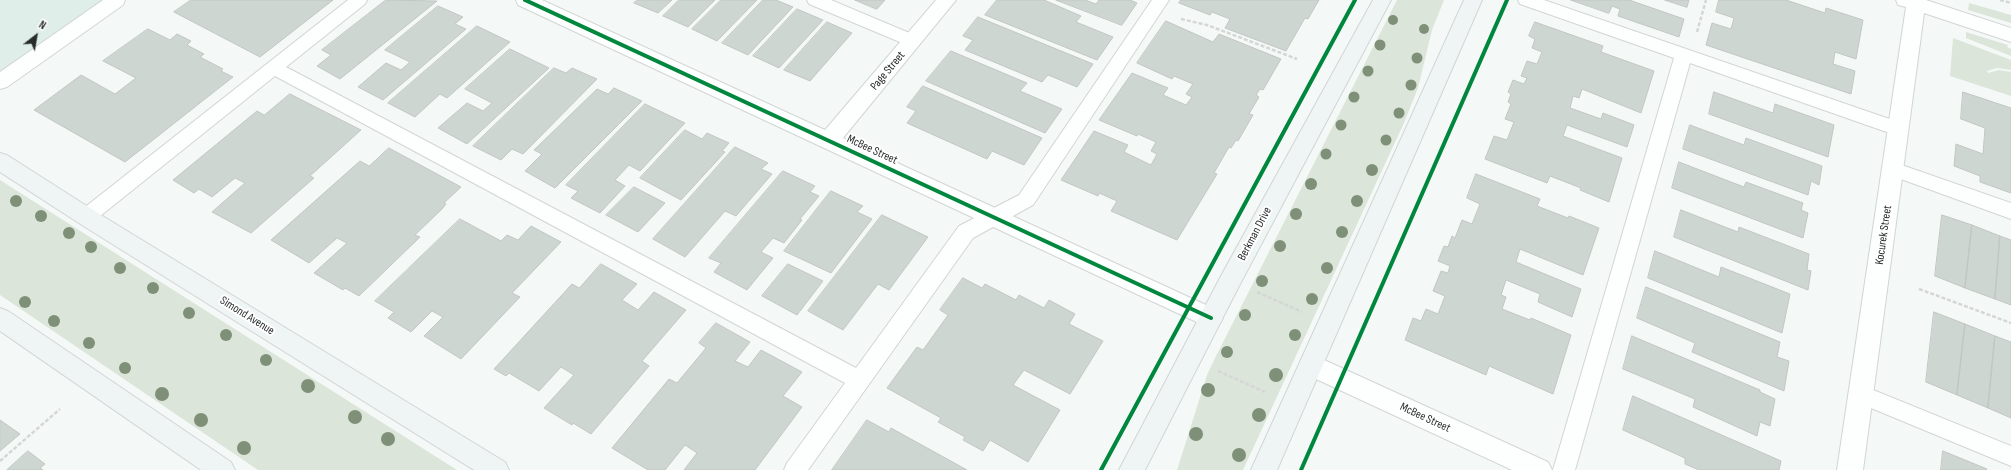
<!DOCTYPE html>
<html>
<head>
<meta charset="utf-8">
<style>
  body { margin:0 }
  #map { position:relative; width:2011px; height:470px; overflow:hidden; background:#f4f9f7; font-family:"Sofia Sans Condensed",sans-serif }
  canvas { display:block }
  .north { position:absolute; left:16px; top:16px; width:40px; height:40px; -webkit-text-stroke:3px #fff; paint-order:stroke; rotate:31deg; font-size:11px; font-weight:700; line-height:16px; text-align:center; color:#282d2b }
  .north::after { content:''; display:block; margin:auto; width:14px; height:18px; background:#282d2b; clip-path:polygon(50% 0,100% 100%,50% 72%,0 100%) }
</style>
</head>
<body>
<div id="map">
<canvas width="2011" height="470"></canvas>
<div class="north">N</div>
</div>
<script>
const ctx = document.querySelector('canvas').getContext('2d');
ctx.lineJoin = 'round';
function fillPath(path, color) { ctx.fillStyle = color; ctx.fill(path, 'evenodd'); }
function strokePath(path, color, width, dash) { ctx.strokeStyle = color; ctx.lineWidth = width; ctx.lineCap = dash ? 'butt' : 'round'; ctx.setLineDash(dash || []); ctx.stroke(path); }
function label(font, color, halo, rows, align = 'center') {
  ctx.font = font + ' "Sofia Sans Condensed",sans-serif'; ctx.lineWidth = 4; ctx.setLineDash([]); ctx.textBaseline = 'middle'; ctx.strokeStyle = halo; ctx.fillStyle = color; for (const [text, x, y, turn = 0] of rows) {
    ctx.save(); ctx.translate(x, y); ctx.rotate((+turn || 0) * Math.PI / 180); ctx.textAlign = isNaN(turn) ? turn : align; if (halo) ctx.strokeText(text, 0, 0); ctx.fillText(text, 0, 0); ctx.restore();
  }
}
fillPath(new Path2D(`
  M0,0H117L0,82Z`), '#e0eee9');
fillPath(new Path2D(`
  M1397,0H1444L1432,30L1418,88L1404,123L1243,470H1177L1207,375L1215,358Z
  M1969,3L2011,15V23L1968,10Z
  M1966,32L2008,45L2007,47L2011,49V56L1966,38Z
  M1953,38L2011,60V70L1997,68L1987,71L1988,73L1999,70L2011,72V96L1950,76Z
  M0,180L457,470H258L0,295Z`), '#dce5d9');
const building = new Path2D(`
  M191,0H333L260,57L174,12Z
  M386,0L437,1L340,79L317,66L331,55L322,50Z
  M637,0H672L658,13L634,3Z
  M679,0H715L688,27L663,16Z
  M721,0H757L717,41L692,29Z
  M763,0H776L793,7L748,55L722,43Z
  M855,0H885L877,9Z
  M997,0H1044L1081,16L1076,22L1113,37L1097,60L985,15Z
  M1056,0H1085L1096,4L1099,0H1130L1137,3L1122,25Z
  M1181,0H1319L1308,19L1305,18L1286,51L1225,28L1230,19L1212,12L1210,15L1179,3Z
  M1571,0H1629L1684,19L1679,37L1618,16L1620,9L1612,6L1609,13Z
  M1665,0H1689L1687,7Z
  M1719,0H1786L1825,13L1826,8L1863,20L1856,59L1835,52L1833,64L1855,71L1851,94L1706,45L1712,23L1731,29L1734,18L1716,12Z
  M438,6L463,17L455,24L466,29L383,100L358,87L386,63L401,70L410,62L385,50Z
  M797,9L823,20L779,68L753,56Z
  M978,17L1093,64L1077,87L1048,75L1042,82L965,50L973,40L963,36Z
  M1166,21L1213,42L1219,34L1281,59L1263,90L1260,89L1256,95L1259,97L1249,114L1253,115L1238,141L1236,140L1231,148L1229,147L1214,173L1217,174L1177,240L1111,211L1117,201L1099,193L1098,196L1061,180L1094,131L1128,145L1124,152L1151,165L1157,154L1151,151L1156,142L1138,134L1137,136L1099,120L1132,73L1168,88L1163,95L1186,105L1192,97L1186,94L1193,84L1174,76L1172,79L1137,63Z
  M827,22L852,33L810,81L784,70Z
  M1535,22L1603,46L1601,52L1654,71L1641,113L1582,89L1579,98L1573,96L1570,108L1601,119L1603,113L1634,125L1627,147L1567,125L1563,136L1622,158L1609,202L1580,190L1581,188L1550,176L1547,183L1485,159L1494,136L1507,140L1514,122L1505,119L1511,104L1508,102L1511,94L1508,92L1513,80L1524,84L1527,78L1521,76L1527,61L1537,64L1542,52L1532,48L1535,39L1529,36Z
  M477,26L510,42L447,98L440,94L415,117L388,103Z
  M148,29L170,40L177,34L191,41L187,45L204,54L200,57L223,69L221,71L233,77L125,162L34,110L81,75L115,94L136,78L103,61Z
  M510,49L549,68L467,144L438,128L467,103L483,111L492,103L465,89Z
  M951,51L1027,83L1020,91L1062,109L1045,133L926,81Z
  M554,68L566,73L572,68L597,79L523,154L512,149L501,160L473,146Z
  M923,86L1042,138L1024,165L992,151L987,159L907,123L916,111L907,107Z
  M614,88L642,101L555,188L525,171L542,154L534,150L597,89L608,94Z
  M1714,92L1773,113L1775,104L1834,125L1828,157L1709,114Z
  M1963,92L2011,108V193L1980,182V176L1954,166L1956,144L1983,154L1985,128L1961,119Z
  M290,94L361,130L310,176L314,178L251,233L212,212L245,183L235,178L212,197L199,189L194,193L173,180L257,111L264,115Z
  M645,104L685,123L640,171L629,165L615,180L625,186L600,213L571,198L578,191L566,185Z
  M1690,125L1744,145L1746,138L1822,166L1819,185L1811,181L1808,195L1683,149Z
  M685,130L702,139L707,133L729,143L722,151L725,152L681,200L640,178Z
  M735,147L768,163L761,169L772,174L736,216L725,211L685,257L653,239Z
  M389,148L461,187L444,203L446,204L442,209L415,235L420,237L359,296L345,288L343,290L314,273L347,243L337,238L309,263L271,240L360,161L369,166Z
  M1679,162L1744,187L1746,182L1803,203L1801,210L1808,213L1803,238L1672,188Z
  M783,171L815,186L810,192L819,196L800,219L802,220L784,243L773,238L761,252L773,258L747,290L714,272L721,263L709,258Z
  M1476,174L1540,199L1537,206L1568,218L1569,216L1599,228L1583,275L1520,249L1516,262L1581,289L1572,317L1538,302L1540,294L1506,280L1501,295L1506,297L1502,309L1530,320L1531,318L1571,335L1553,394L1489,366L1486,375L1405,340L1413,318L1421,321L1426,309L1438,314L1445,296L1433,291L1441,271L1448,273L1450,266L1438,261L1444,246L1448,247L1452,236L1455,238L1462,220L1472,224L1480,204L1467,198Z
  M634,187L665,203L638,232L606,215Z
  M831,191L863,206L857,212L872,219L831,273L784,251Z
  M1681,210L1738,232L1739,227L1809,254L1807,270L1811,271L1808,290L1674,237Z
  M882,215L928,237L889,290L878,284L843,330L808,311Z
  M1942,215L1972,225L1965,288L1935,276Z
  M460,219L501,241L507,235L518,240L531,226L561,242L512,293L520,297L461,359L424,336L443,317L432,311L411,332L388,318L394,312L375,301Z
  M1972,225L2000,236L1995,299L1965,288Z
  M2000,236L2011,240V305L1995,299Z
  M1655,251L1719,277L1721,267L1790,294L1782,333L1648,278Z
  M601,264L637,284L622,300L638,310L654,292L686,310L642,361L649,366L591,434L573,423L572,425L544,408L574,375L561,367L539,391L509,373L506,376L494,369L572,284L579,288Z
  M788,264L823,281L797,315L762,296Z
  M963,278L982,288L985,284L1016,300L1019,295L1044,308L1049,300L1075,314L1069,324L1103,341L1070,394L1024,370L1013,385L1060,410L1028,462L990,440L983,451L963,440L965,437L938,422L941,418L887,388L917,347L923,350L948,315L940,310Z
  M1646,287L1780,342L1777,357L1789,361L1784,391L1692,352L1695,343L1637,318Z
  M1934,312L1965,324L1957,395L1926,382Z
  M716,323L750,342L735,361L748,367L761,350L802,372L783,396L802,407L755,470H684L697,453L685,445L665,470H648L612,448L669,379L677,383L706,348L699,343Z
  M1965,324L1995,336L1988,408L1957,395Z
  M1632,336L1760,390V392L1775,399L1770,426L1760,422L1757,436L1693,407L1695,399L1623,369Z
  M1995,336L2011,342V418L1988,408Z
  M1633,396L1781,461L1779,470H1699L1685,464V458L1623,430Z
  M0,420L20,434L0,451Z
  M867,420L889,432L891,428L967,470H832Z
  M28,451L45,464L40,468L43,470H7Z
  M1943,451L1987,469L1986,470H1941Z`);
fillPath(building, '#ced6d1');
strokePath(building, '#c2c6c4', 1);
const lane = new Path2D(`
  M348,0H367L365,4L286,67L856,368L959,226L1019,195L1152,0H1169L1033,205L973,238L808,470H784L787,463L845,383L275,76L94,221L87,224L80,221L78,216L80,211Z
  M807,0H831L919,37L921,41L919,45L913,47L907,45L809,4Z
  M1518,0H1544L1904,124L1907,129L1904,134L1898,136L1690,63L1575,470H1553L1674,58L1520,4Z
  M1893,162L2011,203V219L1887,174L1884,169L1887,164Z
  M1861,385L2011,446V466L1854,401L1851,394L1854,387Z`);
const street = new Path2D(`
  M103,0H125L123,5L7,87L0,89V72Z
  M516,0H542L825,130L936,0H956L843,138L1219,311L1223,318L1219,325L1211,328L1203,325L518,5Z
  M1896,0H1926L2011,28V42L1924,13L1863,470H1837L1906,7L1898,5Z
  M1311,354L1548,462L1552,470H1512L1303,373L1299,365L1303,357Z`);
const secondary = new Path2D(`
  M1373,0H1391L1238,288L1145,470H1119L1222,274Z
  M1464,0H1482L1277,470H1251Z
  M0,153L7,155L101,215L505,462L509,470H474L85,227L0,172Z
  M0,308L8,311L231,462L235,470H201L0,331Z`);
strokePath(lane, '#d1d5d4', 2);
strokePath(street, '#d1d5d4', 2);
strokePath(secondary, '#d1d5d4', 2);
strokePath(new Path2D(`
  M2000,0L2011,3
  M1181,19L1207,25L1297,59
  M1697,32L1706,0
  M1919,289L2011,323
  M1257,292L1302,312
  M1218,371L1265,392
  M0,461L60,409`), '#d5d6d6', 2.5, [4, 2]);
fillPath(lane, '#fdfefe');
fillPath(street, '#fdfefe');
fillPath(secondary, '#eff4f4');
strokePath(new Path2D(`
  M525,0L1211,318
  M1101,470L1355,0
  M1301,470L1507,0`), '#00873e', 4);
ctx.fillStyle = '#7f9078';
for (const [x, y, r] of [
  [1393,20,5],
  [1424,29,5],
  [1380,45,5.5],
  [1417,58,5.5],
  [1368,71,5.5],
  [1411,85,5.5],
  [1354,97,5.5],
  [1399,113,5.5],
  [1341,125,5.5],
  [1386,140,5.5],
  [1326,154,5.5],
  [1372,170,6],
  [1311,184,6],
  [16,201,6],
  [1357,201,6],
  [1296,214,6],
  [41,216,6],
  [1342,232,6],
  [69,233,6],
  [1280,246,6],
  [91,247,6],
  [120,268,6],
  [1327,268,6],
  [1262,281,6],
  [153,288,6],
  [1312,299,6],
  [25,302,6],
  [189,313,6],
  [1245,315,6],
  [54,321,6],
  [226,335,6],
  [1295,335,6],
  [89,343,6],
  [1227,352,6],
  [266,360,6],
  [125,368,6],
  [1276,375,7],
  [308,386,7],
  [1208,390,7],
  [162,394,7],
  [1259,415,7],
  [355,417,7],
  [201,420,7],
  [1196,434,7],
  [388,439,7],
  [244,448,7],
  [1239,455,7]
]) { ctx.beginPath(); ctx.arc(x, y, r, 0, 2 * Math.PI); ctx.fill(); }
label('12px', '#282d2b', '#fff', [
  ["Page Street",888,71,-50],
  ["McBee Street",872,150,25],
  ["Berkman Drive",1255,234,-62],
  ["Kocurek Street",1884,235,-82],
  ["Simond Avenue",247,316,32],
  ["McBee Street",1425,418,25]
]);
</script>
</body>
</html>
